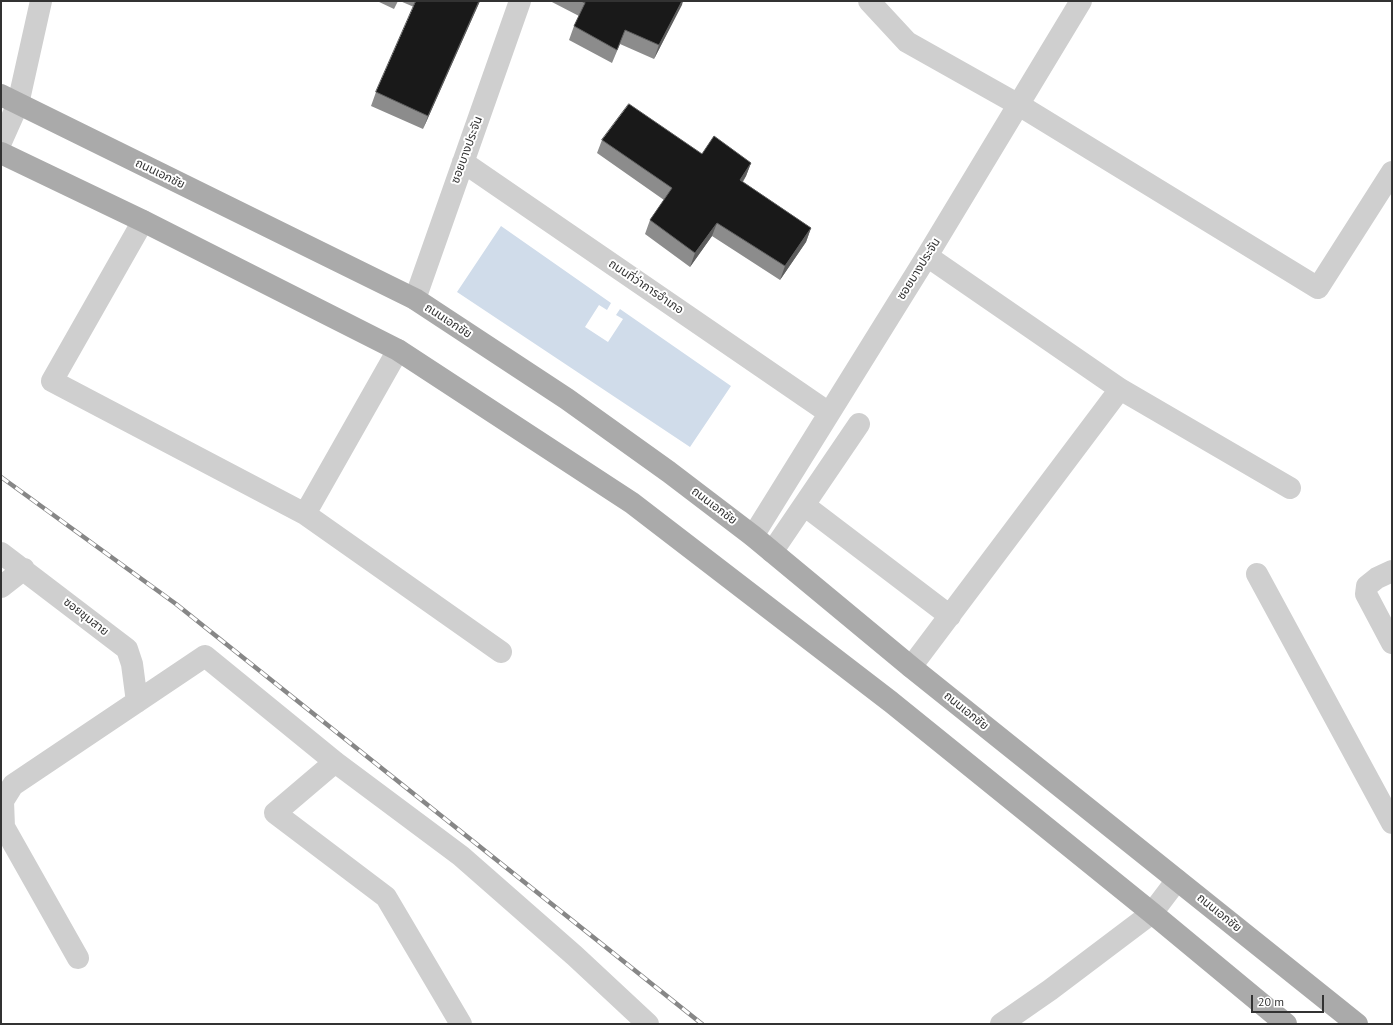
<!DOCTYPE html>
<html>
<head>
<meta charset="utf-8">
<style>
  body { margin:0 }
  #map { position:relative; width:1393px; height:1025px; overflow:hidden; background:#fff; font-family:"PT Sans",sans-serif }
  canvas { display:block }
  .frame { position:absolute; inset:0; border:2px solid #323232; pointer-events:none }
  .scale { position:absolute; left:1251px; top:995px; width:73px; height:18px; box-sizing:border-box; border:2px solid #323232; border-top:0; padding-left:5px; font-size:12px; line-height:14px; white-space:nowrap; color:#323232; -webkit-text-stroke:3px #fff; paint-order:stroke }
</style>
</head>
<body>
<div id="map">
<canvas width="1393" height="1025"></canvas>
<div class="frame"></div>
<div class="scale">20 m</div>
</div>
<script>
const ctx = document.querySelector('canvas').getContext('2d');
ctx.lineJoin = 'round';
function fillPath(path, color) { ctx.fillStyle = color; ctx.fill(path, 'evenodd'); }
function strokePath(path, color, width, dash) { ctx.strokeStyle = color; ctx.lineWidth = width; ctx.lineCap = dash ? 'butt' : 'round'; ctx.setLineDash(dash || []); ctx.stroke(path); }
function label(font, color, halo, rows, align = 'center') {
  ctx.font = font + ' "PT Sans","Noto Sans Thai",sans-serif'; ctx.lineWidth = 4; ctx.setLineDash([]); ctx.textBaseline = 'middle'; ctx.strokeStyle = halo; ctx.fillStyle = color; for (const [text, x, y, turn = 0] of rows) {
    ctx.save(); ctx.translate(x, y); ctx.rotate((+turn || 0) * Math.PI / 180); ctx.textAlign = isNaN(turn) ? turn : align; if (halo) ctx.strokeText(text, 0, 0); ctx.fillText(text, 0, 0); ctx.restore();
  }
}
fillPath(new Path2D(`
  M501,226L611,303L607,310L599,305L585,327L608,342L623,319L616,315L620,309L731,386L690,447L457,292Z`), '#d0dcea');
strokePath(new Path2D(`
  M869,1L907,42L1019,105L1318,288L1392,172
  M1,142L18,104L41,1
  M463,162L829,413
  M143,221L52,381L305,514L501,652
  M927,256L1120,389L1290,488
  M415,299L520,1
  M804,505L950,616
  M305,514L398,350
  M753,536L927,256L1081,1
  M772,552L859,424
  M1,553L127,649L132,664L137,702
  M1392,571L1377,578L1367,586L1366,594L1392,643
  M1257,574L1392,823
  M1,587L24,569
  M911,667L1120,389
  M335,762L275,813L386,897L461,1024
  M78,958L4,827L3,801L13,785L205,656L335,762L461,856L575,956L648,1024
  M1001,1024L1050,990L1152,913L1177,880`), '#cfcfcf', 22);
strokePath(new Path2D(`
  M1,95L415,299L567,399L669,472L753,536L911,667L1357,1024
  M1,153L143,221L398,350L632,503L891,702L1152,913L1286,1024`), '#aaa', 22);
const rail = new Path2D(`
  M1,477L176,604L702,1024`);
strokePath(rail, '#878787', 4.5);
strokePath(rail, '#fff', 3, [9]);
fillPath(new Path2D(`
  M377,1H398L394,9Z
  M400,1H480L423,129L371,106L376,92L414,7Z
  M550,1H683L654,59L620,44L612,63L569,40L574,26L579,16Z
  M602,140L702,154L751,163L746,176L743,182L811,228L806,242L780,280L712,236L690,267L645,234L650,220L664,200L597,153Z`), '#8c8c8c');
fillPath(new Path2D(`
  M479,1H480L423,129L428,116Z
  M682,1H683L682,5L654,59L659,45Z
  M751,163L746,176L735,193L740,180Z
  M717,223L712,236L690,267L695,253Z
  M811,228L806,242L780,280L785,266Z`), '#5e5e5e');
const building = new Path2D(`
  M416,1H479L428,116L376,92Z
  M581,1H682L659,45L625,30L617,50L574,26L585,3Z
  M629,104L702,154L714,136L751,163L740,180L811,228L785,266L717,223L695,253L650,220L672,188L602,140Z`);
fillPath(building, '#191919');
strokePath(building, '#5e5e5e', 1);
label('12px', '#323232', '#fff', [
  ["ซอยบางประจัน",467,150,-70],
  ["ถนนเอกชัย",160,174,26],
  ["ซอยบางประจัน",919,269,-58],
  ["ถนนที่ว่าการอำเภอ",646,287,34],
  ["ถนนเอกชัย",448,321,33],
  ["ถนนเอกชัย",714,506,37],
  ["ซอยชุมสาย",86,617,38],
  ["ถนนเอกชัย",966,711,39],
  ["ถนนเอกชัย",1219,913,39]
]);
</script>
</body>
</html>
